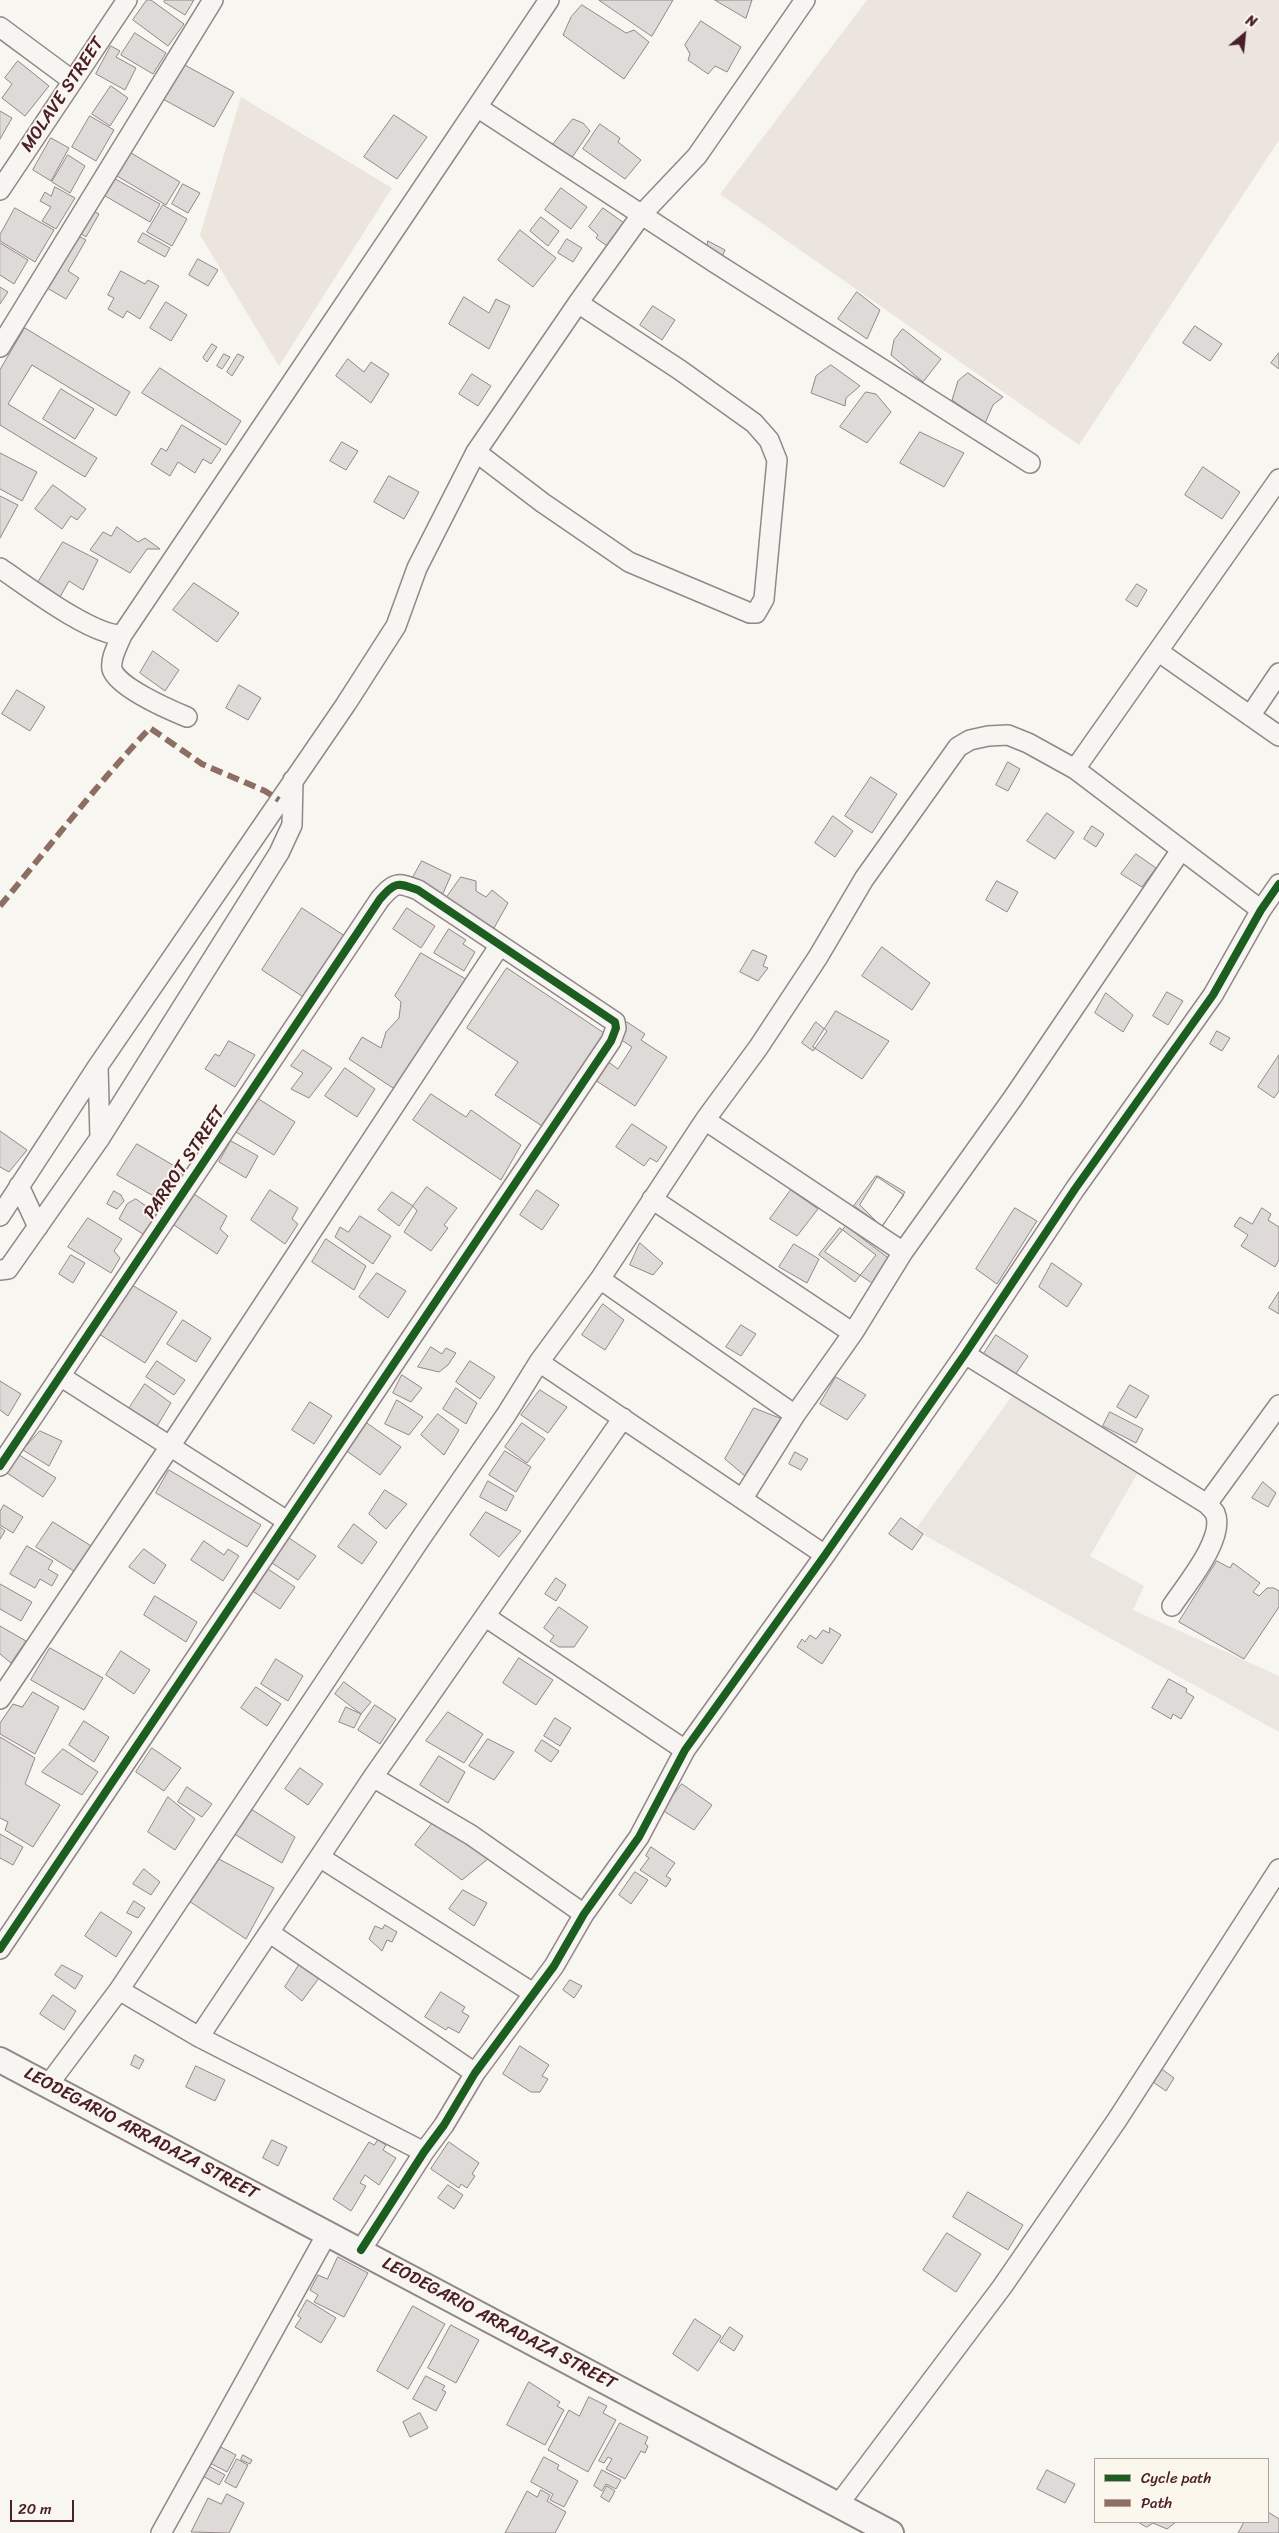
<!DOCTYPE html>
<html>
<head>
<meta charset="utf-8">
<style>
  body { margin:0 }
  #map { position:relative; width:1279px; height:2533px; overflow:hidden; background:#f8f6f0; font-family:Sriracha,sans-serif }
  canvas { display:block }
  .legend { position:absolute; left:1094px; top:2458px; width:175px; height:65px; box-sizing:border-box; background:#fbf7ec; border:1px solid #b4a19f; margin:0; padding:6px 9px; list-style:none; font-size:15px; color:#4a1f2b }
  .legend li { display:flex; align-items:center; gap:10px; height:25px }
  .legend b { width:25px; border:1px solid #b4a19f }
  .north { position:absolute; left:1219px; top:10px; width:50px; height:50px; -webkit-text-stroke:4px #fbf7ec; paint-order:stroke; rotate:28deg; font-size:14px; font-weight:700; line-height:20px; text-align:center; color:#4a1f2b }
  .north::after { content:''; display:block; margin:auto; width:18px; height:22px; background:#4a1f2b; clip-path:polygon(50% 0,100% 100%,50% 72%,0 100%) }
  .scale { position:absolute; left:10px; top:2500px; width:64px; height:22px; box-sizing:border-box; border:2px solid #4a1f2b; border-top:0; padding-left:6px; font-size:15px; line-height:18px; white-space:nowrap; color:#4a1f2b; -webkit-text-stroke:4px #fbf7ec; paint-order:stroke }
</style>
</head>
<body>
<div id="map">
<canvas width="1279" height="2533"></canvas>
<ul class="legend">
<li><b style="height:6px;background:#1b5e20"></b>Cycle path</li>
<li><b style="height:6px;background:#8d6e63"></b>Path</li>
</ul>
<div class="north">N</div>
<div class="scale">20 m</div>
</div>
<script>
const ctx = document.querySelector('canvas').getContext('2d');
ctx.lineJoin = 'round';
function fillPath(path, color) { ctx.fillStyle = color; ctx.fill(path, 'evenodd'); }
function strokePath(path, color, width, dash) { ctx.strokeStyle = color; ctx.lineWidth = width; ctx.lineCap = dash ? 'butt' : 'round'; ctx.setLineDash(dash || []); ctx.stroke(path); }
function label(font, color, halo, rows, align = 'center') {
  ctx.font = font + ' Sriracha,sans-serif'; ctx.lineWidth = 4; ctx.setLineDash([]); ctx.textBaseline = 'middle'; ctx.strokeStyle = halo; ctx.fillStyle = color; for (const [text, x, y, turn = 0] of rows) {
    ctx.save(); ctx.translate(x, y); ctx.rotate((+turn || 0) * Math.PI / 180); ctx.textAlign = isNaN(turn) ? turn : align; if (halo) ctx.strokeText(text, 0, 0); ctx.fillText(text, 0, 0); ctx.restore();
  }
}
fillPath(new Path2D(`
  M1012,1396L1137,1474L1090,1556L1144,1586L1133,1610L1279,1676V1732L915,1530Z`), '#ebe6df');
fillPath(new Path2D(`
  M867,0H1279V140L1079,445L720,194Z
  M241,97L392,188L279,366L200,235Z`), '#ece5de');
const building = new Path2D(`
  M147,0H151L184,24L168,46L133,20Z
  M165,0H194L185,15L164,2Z
  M599,0H673L652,36Z
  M715,0H752L746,18Z
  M582,5L626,33L634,30L649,42L624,79L563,35L571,17Z
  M701,21L741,47L727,72L715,66L708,74L688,60L690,54L685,45Z
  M135,33L166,53L153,74L121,55Z
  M111,46L120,51L116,57L136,68L125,90L96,74Z
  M18,61L49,86L25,116L2,98L12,84L5,78Z
  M181,63L234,92L214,127L161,98Z
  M111,86L128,98L110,126L92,114Z
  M0,111L12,118L0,139Z
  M394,115L427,137L397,179L364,157Z
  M90,116L114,130L96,161L72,147Z
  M573,119L583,123L590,131L571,159L551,147Z
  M600,124L620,138L618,142L641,160L625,179L583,149Z
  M51,138L69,148L51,181L33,170Z
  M126,150L180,182L166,205L112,173Z
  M68,155L85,166L70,193L52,182Z
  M110,176L160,204L150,222L100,193Z
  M183,184L200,193L188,213L172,204Z
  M55,187L75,198L56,229L42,221L51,207L40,201L45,192L51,196Z
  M561,188L587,207L571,229L545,210Z
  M163,205L187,219L172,246L147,232Z
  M15,208L54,230L35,262L0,241V235Z
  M88,208L99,214L86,237L75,230Z
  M603,208L624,223L607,246L596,238L598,235L589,227Z
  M541,217L559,231L548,246L530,231Z
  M520,230L556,258L533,287L498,260Z
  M73,233L86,240L68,271L79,278L66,299L42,285Z
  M143,233L170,248L165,257L138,242Z
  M567,239L582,248L573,262L558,253Z
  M708,241L725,250L721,259L707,251Z
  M0,243L28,260L14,284L0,275Z
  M198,259L218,270L208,286L189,275Z
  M121,271L145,284L148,280L159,286L140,319L127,311L123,318L108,309L114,298L108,295Z
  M0,287L8,292L0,304Z
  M857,292L880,310L867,339L838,319Z
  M464,297L489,313L496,299L510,306L489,349L449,324Z
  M166,302L187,315L171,341L150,328Z
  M653,306L675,320L662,340L640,325Z
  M1195,326L1222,344L1210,361L1183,343Z
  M25,328L130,392L116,416L32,365L8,404L97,458L85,477L0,425V370Z
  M903,329L941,359L923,382L891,355L894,340Z
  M212,344L217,347L207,362L203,358Z
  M1279,353V369L1271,363Z
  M224,354L230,357L222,369L217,366Z
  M238,354L244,357L232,376L227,372Z
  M348,359L364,372L371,362L389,374L371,403L336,376Z
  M831,365L860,386L846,398L845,406L811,393L816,376Z
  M160,368L241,421L226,445L142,393Z
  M968,373L1003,397L993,405L985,423L952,400L958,381Z
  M472,374L491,386L478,406L459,394Z
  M61,389L94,409L75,439L43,419Z
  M866,392L876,394L891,412L867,443L840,427Z
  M182,425L221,449L211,464L203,459L195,473L178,462L170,476L151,464L161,448L166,451Z
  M920,432L964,453L944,487L900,463Z
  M342,442L358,451L346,470L330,461Z
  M0,453L37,472L22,501L0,489Z
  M1203,467L1240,492L1222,519L1185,495Z
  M389,476L419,492L404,519L374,502Z
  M53,485L86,509L77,520L71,516L62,529L35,509Z
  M0,496L18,505L0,538Z
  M117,527L138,542L145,538L160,549H147L130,573L90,550L103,532L111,536Z
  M63,542L98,560L83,590L69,581L60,597L37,584Z
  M194,583L239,613L217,642L173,610Z
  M1137,584L1147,590L1137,607L1126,600Z
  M153,651L179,670L165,691L140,673Z
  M239,685L261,698L248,720L226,708Z
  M17,690L45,707L30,731L2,714Z
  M1008,762L1020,769L1008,791L996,785Z
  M871,777L897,794L872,833L845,816Z
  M1047,813L1074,832L1055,859L1027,841Z
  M833,816L853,831L835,857L815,843Z
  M1092,826L1104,834L1096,847L1084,839Z
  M1136,854L1156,868L1142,887L1121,874Z
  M422,861L451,875L441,898L411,881Z
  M461,877L476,881V891L486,897L492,890L508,903L494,928L445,900Z
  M997,881L1018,892L1007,912L986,900Z
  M302,908L348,938L308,1000L262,970Z
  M407,908L435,926L421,948L393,929Z
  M449,929L466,940L463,944L475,952L464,971L434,953Z
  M882,947L930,983L912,1010L862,976Z
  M753,950L767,956L763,966L768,968L758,981L740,972Z
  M421,953L471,982L396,1090L349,1059L362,1037L381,1048L386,1032L399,1018L401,1002L395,996Z
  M507,968L607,1035L545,1128L495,1095L518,1062L467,1028Z
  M1167,992L1183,1001L1168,1025L1153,1016Z
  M1106,993L1133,1015L1123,1032L1095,1013Z
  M836,1011L889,1041L862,1079L813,1047Z
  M627,1022L645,1034L641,1040L667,1057L635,1106L595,1080L607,1061L618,1069L632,1047L617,1037Z
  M816,1022L827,1031L813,1051L802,1043Z
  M1217,1031L1230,1038L1222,1051L1210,1044Z
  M229,1041L255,1055L235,1087L205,1069L215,1054L219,1056Z
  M303,1050L332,1068L309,1098L291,1089L303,1073L291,1066Z
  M1279,1055V1091L1274,1098L1258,1087Z
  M345,1068L375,1089L357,1117L325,1096Z
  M431,1094L466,1117L471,1110L521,1145L501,1180L413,1120Z
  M254,1096L295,1122L274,1155L231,1129Z
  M632,1124L667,1147L657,1162L650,1158L644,1166L616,1147Z
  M0,1131L27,1150L9,1172L0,1167Z
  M231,1141L258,1156L246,1178L219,1162Z
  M137,1144L183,1171L164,1202L117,1175Z
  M876,1176L904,1195L882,1226L854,1206Z
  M878,1176L905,1192L882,1227L860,1205Z
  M427,1187L457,1208L444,1225L448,1228L431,1251L404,1232L417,1211L413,1206Z
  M270,1190L298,1208L292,1219L298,1224L285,1244L251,1220Z
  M537,1190L559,1205L542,1230L520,1215Z
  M791,1190L818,1209L797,1236L770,1219Z
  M114,1191L121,1195L124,1201L117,1209L107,1204Z
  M392,1192L413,1206L399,1226L378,1210Z
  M194,1194L227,1216L220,1229L228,1236L217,1254L174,1225Z
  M136,1199L156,1213L155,1222L143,1234L119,1219L127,1204Z
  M1015,1208L1037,1221L997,1284L976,1269Z
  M1262,1208L1271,1214L1268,1220L1279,1227V1260L1275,1267L1241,1246L1248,1235L1234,1226L1240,1217L1252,1224Z
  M360,1216L391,1236L373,1264L335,1237L340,1227L348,1232Z
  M88,1218L122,1239L114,1251L120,1258L111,1273L68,1247Z
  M846,1226L891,1260L878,1287L825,1252Z
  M840,1228L876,1255L855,1282L819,1255Z
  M326,1239L366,1266L354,1290L312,1262Z
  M640,1243L663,1263L653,1275L630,1265Z
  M794,1244L819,1259L807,1283L779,1267Z
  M71,1255L85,1263L73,1283L59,1274Z
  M1052,1263L1082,1284L1067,1307L1039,1287Z
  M377,1273L406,1291L388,1318L359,1297Z
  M132,1285L177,1312L145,1363L99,1334Z
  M1279,1292V1314L1269,1308Z
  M603,1304L624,1320L605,1350L582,1335Z
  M183,1320L211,1338L196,1362L167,1344Z
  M741,1325L756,1334L741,1356L726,1347Z
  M996,1335L1028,1356L1015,1375L983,1355Z
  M431,1347L442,1354L446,1348L456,1353L448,1365L439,1372L418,1367Z
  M157,1361L185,1380L174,1395L146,1377Z
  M470,1361L495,1377L480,1399L456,1382Z
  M402,1375L422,1388L411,1402L393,1393Z
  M836,1377L866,1395L847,1420L820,1404Z
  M0,1381L21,1394L8,1416L0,1410Z
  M145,1384L171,1403L154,1431L126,1413Z
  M1130,1385L1149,1396L1136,1418L1117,1407Z
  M456,1388L477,1403L466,1424L443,1409Z
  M540,1390L567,1407L548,1433L521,1415Z
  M397,1400L423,1417L409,1435L385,1424Z
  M310,1402L332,1416L314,1444L292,1430Z
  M754,1408L782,1419L745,1476L725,1459Z
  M1110,1412L1143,1429L1136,1443L1103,1426Z
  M438,1414L459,1430L444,1455L421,1435Z
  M364,1421L401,1447L380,1475L344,1449Z
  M522,1423L545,1439L527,1463L505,1447Z
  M40,1431L62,1441L49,1466L23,1450Z
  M505,1451L531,1467L516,1492L489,1475Z
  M795,1452L808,1459L801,1470L789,1464Z
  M16,1453L56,1478L43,1497L4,1471Z
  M169,1470L261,1525L247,1547L156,1493Z
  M488,1481L514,1496L506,1511L480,1497Z
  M1263,1482L1276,1493L1268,1507L1252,1498Z
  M385,1490L407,1504L386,1529L369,1514Z
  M4,1505L23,1517L13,1533L0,1525V1512Z
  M486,1512L521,1531L499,1557L470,1535Z
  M901,1518L923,1534L912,1550L889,1534Z
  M53,1522L96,1549L80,1575L36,1547Z
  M354,1524L377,1542L362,1564L338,1547Z
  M0,1527L5,1531L0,1539Z
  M289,1538L316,1556L298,1580L272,1563Z
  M204,1541L224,1555L228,1549L239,1556L223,1581L191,1560Z
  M27,1546L53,1561L48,1569L58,1575L52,1586L40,1579L35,1588L10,1574Z
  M144,1549L166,1565L154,1584L129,1567Z
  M1217,1561L1230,1568L1233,1563L1260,1583L1253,1592L1259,1596L1267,1588H1274L1279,1591V1607L1244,1659L1179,1622Z
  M268,1569L295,1587L280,1609L254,1592Z
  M556,1578L566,1585L556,1601L545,1594Z
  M0,1584L32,1602L21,1621L0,1609Z
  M155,1596L197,1622L186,1642L144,1615Z
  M559,1607L588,1627L574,1647H559L550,1641L554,1636L544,1628Z
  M0,1626L26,1641L11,1663L0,1654Z
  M830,1628L841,1635L822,1664L797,1647L802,1639L805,1642L810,1635L816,1639L823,1630L829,1633Z
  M50,1648L103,1678L84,1710L31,1680Z
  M121,1651L150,1670L134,1694L106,1675Z
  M519,1658L553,1680L536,1705L503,1683Z
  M276,1659L303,1676L288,1701L261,1684Z
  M1169,1679L1187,1689L1186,1692L1194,1697L1181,1719L1173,1714L1171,1719L1152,1708Z
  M344,1682L371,1702L361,1714L335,1694Z
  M256,1687L281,1704L267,1726L241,1708Z
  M33,1692L59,1707L35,1754L0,1734V1723L13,1704L22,1707Z
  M375,1705L396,1719L380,1744L358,1730Z
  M346,1707L361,1714L354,1728L339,1722Z
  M448,1712L483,1734L464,1763L426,1741Z
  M555,1718L571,1728L560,1746L544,1736Z
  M84,1721L109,1737L94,1762L69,1745Z
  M0,1737L35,1758L25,1784L60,1805L33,1847L5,1830L8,1822L0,1818Z
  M488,1739L514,1752L494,1780L469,1766Z
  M542,1740L559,1751L551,1762L535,1751Z
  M152,1748L181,1768L164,1791L136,1772Z
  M63,1749L98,1772L82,1795L42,1772Z
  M439,1756L465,1772L448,1803L420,1785Z
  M300,1768L323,1784L308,1805L285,1789Z
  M682,1784L712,1805L694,1830L662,1810Z
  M187,1787L212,1804L202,1817L178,1802Z
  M168,1797L195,1819L175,1850L148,1832Z
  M251,1809L295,1837L282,1863L231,1832Z
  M435,1820L489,1858L462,1880L415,1845Z
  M0,1834L23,1847L13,1865L0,1858Z
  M651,1847L675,1863L666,1876L671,1879L666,1887L640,1870L649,1858L646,1856Z
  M215,1857L274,1888L246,1939L186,1899Z
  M144,1869L160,1882L151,1895L133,1884Z
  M635,1872L648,1880L631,1904L619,1895Z
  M463,1890L487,1903L474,1926L449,1909Z
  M134,1901L145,1908L138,1918L127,1913Z
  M101,1912L132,1932L116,1957L85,1936Z
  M385,1925L397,1932L392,1942L387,1940L382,1951L369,1939L375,1926L382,1929Z
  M62,1965L83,1976L75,1989L55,1975Z
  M299,1965L319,1978L302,2001L285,1987Z
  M570,1980L582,1986L574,1998L563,1990Z
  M441,1992L465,2007L462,2012L469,2016L459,2033L448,2027L446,2030L425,2017Z
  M53,1995L76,2011L64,2030L40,2014Z
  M520,2046L549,2065L542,2076L548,2079L540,2092H531L503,2074Z
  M135,2055L144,2060L139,2069L131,2065Z
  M196,2066L225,2080L215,2101L186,2087Z
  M1159,2067L1174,2078L1166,2091L1150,2080Z
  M272,2140L287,2147L278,2166L263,2158Z
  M378,2140L386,2145L383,2150L396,2158L379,2185L365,2175L360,2183L366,2186L351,2211L333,2199L369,2142L374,2145Z
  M449,2142L479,2163L472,2174L475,2176L467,2188L461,2184L459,2188L431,2169Z
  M448,2185L463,2195L454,2209L438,2198Z
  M968,2192L1023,2225L1008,2250L953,2217Z
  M947,2233L981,2254L956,2292L923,2270Z
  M338,2257L368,2273L344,2317L314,2302L318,2295L310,2290L318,2275L327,2279Z
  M307,2300L336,2318L321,2343L295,2327L301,2318L298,2316Z
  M413,2306L445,2324L408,2389L377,2371Z
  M695,2319L721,2336L698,2371L673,2354Z
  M451,2325L479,2340L456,2383L428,2368Z
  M730,2327L743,2336L734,2351L720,2342Z
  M426,2376L445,2386L442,2390L446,2392L436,2411L413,2399Z
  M529,2382L560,2402L557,2406L564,2410L545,2445L507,2425Z
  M589,2397L607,2406L603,2413L616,2420L588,2472L548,2450L569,2410L579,2416Z
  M420,2413L428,2428L410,2437L403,2422Z
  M620,2423L648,2437L645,2444L648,2446L645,2453L641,2451L625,2479L606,2469L612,2459L608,2457L604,2463L599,2461Z
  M219,2446L236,2455L227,2472L210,2463Z
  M243,2455L252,2460L250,2464L241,2460Z
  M544,2457L559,2465L557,2469L578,2481L564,2507L550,2500L553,2494L531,2482Z
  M237,2459L248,2465L236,2488L225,2482Z
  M207,2465L225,2475L219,2485L201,2475Z
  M602,2470L621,2480L616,2489L606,2484L602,2491L594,2486Z
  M1047,2470L1075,2484L1065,2503L1037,2489Z
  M607,2486L615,2491L609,2502L601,2497Z
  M541,2490L550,2495L547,2501L566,2512L555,2533H505L527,2491L537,2497Z
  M227,2494L244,2503L229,2533L191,2532L208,2498L221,2504Z
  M1268,2512L1279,2519V2533H1238L1244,2522H1268Z
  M1138,2522H1176L1167,2529L1153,2523L1147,2527Z`);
fillPath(building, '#dedad7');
strokePath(building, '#918787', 1);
const minor = new Path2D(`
  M0,27L73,81
  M477,107L717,264L1030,463
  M0,190L127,0
  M0,347L213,0
  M476,452L543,503L629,562L750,613H756L764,599L777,460L769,440L754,423L680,370L578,303
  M0,568C27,586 92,636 122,635L549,0
  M122,635C118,645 110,658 112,669C117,687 170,710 187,717
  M1159,652L1279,736
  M1250,716L1279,673
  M1075,769L1279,479
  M98,1066L100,1138
  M705,1120L903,1252
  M19,1186L38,1227
  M652,1199L853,1333
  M0,1216L98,1066L346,704L396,626L417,568L476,452L578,303L642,214L697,156L805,0
  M0,1270L8,1269L100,1138L279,853L292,825L293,780
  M600,1279L795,1415
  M965,1354L1207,1504C1209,1506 1213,1510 1215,1513C1226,1538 1185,1586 1172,1606
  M539,1362L825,1555
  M60,1376L287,1521
  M0,1466L380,899C395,882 397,882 418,890L615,1022L616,1028L611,1041L0,1949
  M743,1498L795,1415L853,1333L903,1252L1013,1098L1181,850
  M1207,1504L1279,1405
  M486,1617L685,1750
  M0,1699L169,1448L500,945
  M373,1777L471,1835L584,1914
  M321,1858L533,1993
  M270,1933L475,2073
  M119,1990L199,2037L424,2152
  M199,2037L373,1777L623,1418
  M48,2085L119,1990L421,1538L506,1415L539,1362L600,1279L705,1120L758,1048L818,957L864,879L958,747L970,740L988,736L1008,735L1028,743L1075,769L1261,910
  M361,2250L424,2152L444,2125L475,2073L554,1966L584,1914L639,1837L685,1750L825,1555L965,1354L1075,1189L1213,995L1261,910L1279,884
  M838,2505L1002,2287L1117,2120L1279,1869
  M161,2533L328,2232`);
const tertiary = new Path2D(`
  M0,2060L891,2533`);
strokePath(minor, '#918787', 22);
strokePath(tertiary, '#918787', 28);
strokePath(minor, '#f6f5f1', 19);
strokePath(tertiary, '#f6f5f1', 24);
strokePath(new Path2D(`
  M0,906C50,846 97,784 150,728L202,764L265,791L279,800`), '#8d6e63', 6, [12, 6]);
strokePath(new Path2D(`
  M0,1466L380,899C395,882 397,882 418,890L615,1022L616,1028L611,1041L0,1949
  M361,2250L424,2152L444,2125L475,2073L554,1966L584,1914L639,1837L685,1750L825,1555L965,1354L1075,1189L1213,995L1261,910L1279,884`), '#1b5e20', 8);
label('18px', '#4a1f2b', '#fbf7ec', [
  ["MOLAVE STREET",63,95,-56],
  ["PARROT STREET",185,1163,-56],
  ["LEODEGARIO ARRADAZA STREET",141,2134,28],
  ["LEODEGARIO ARRADAZA STREET",499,2324,28]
]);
</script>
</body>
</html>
